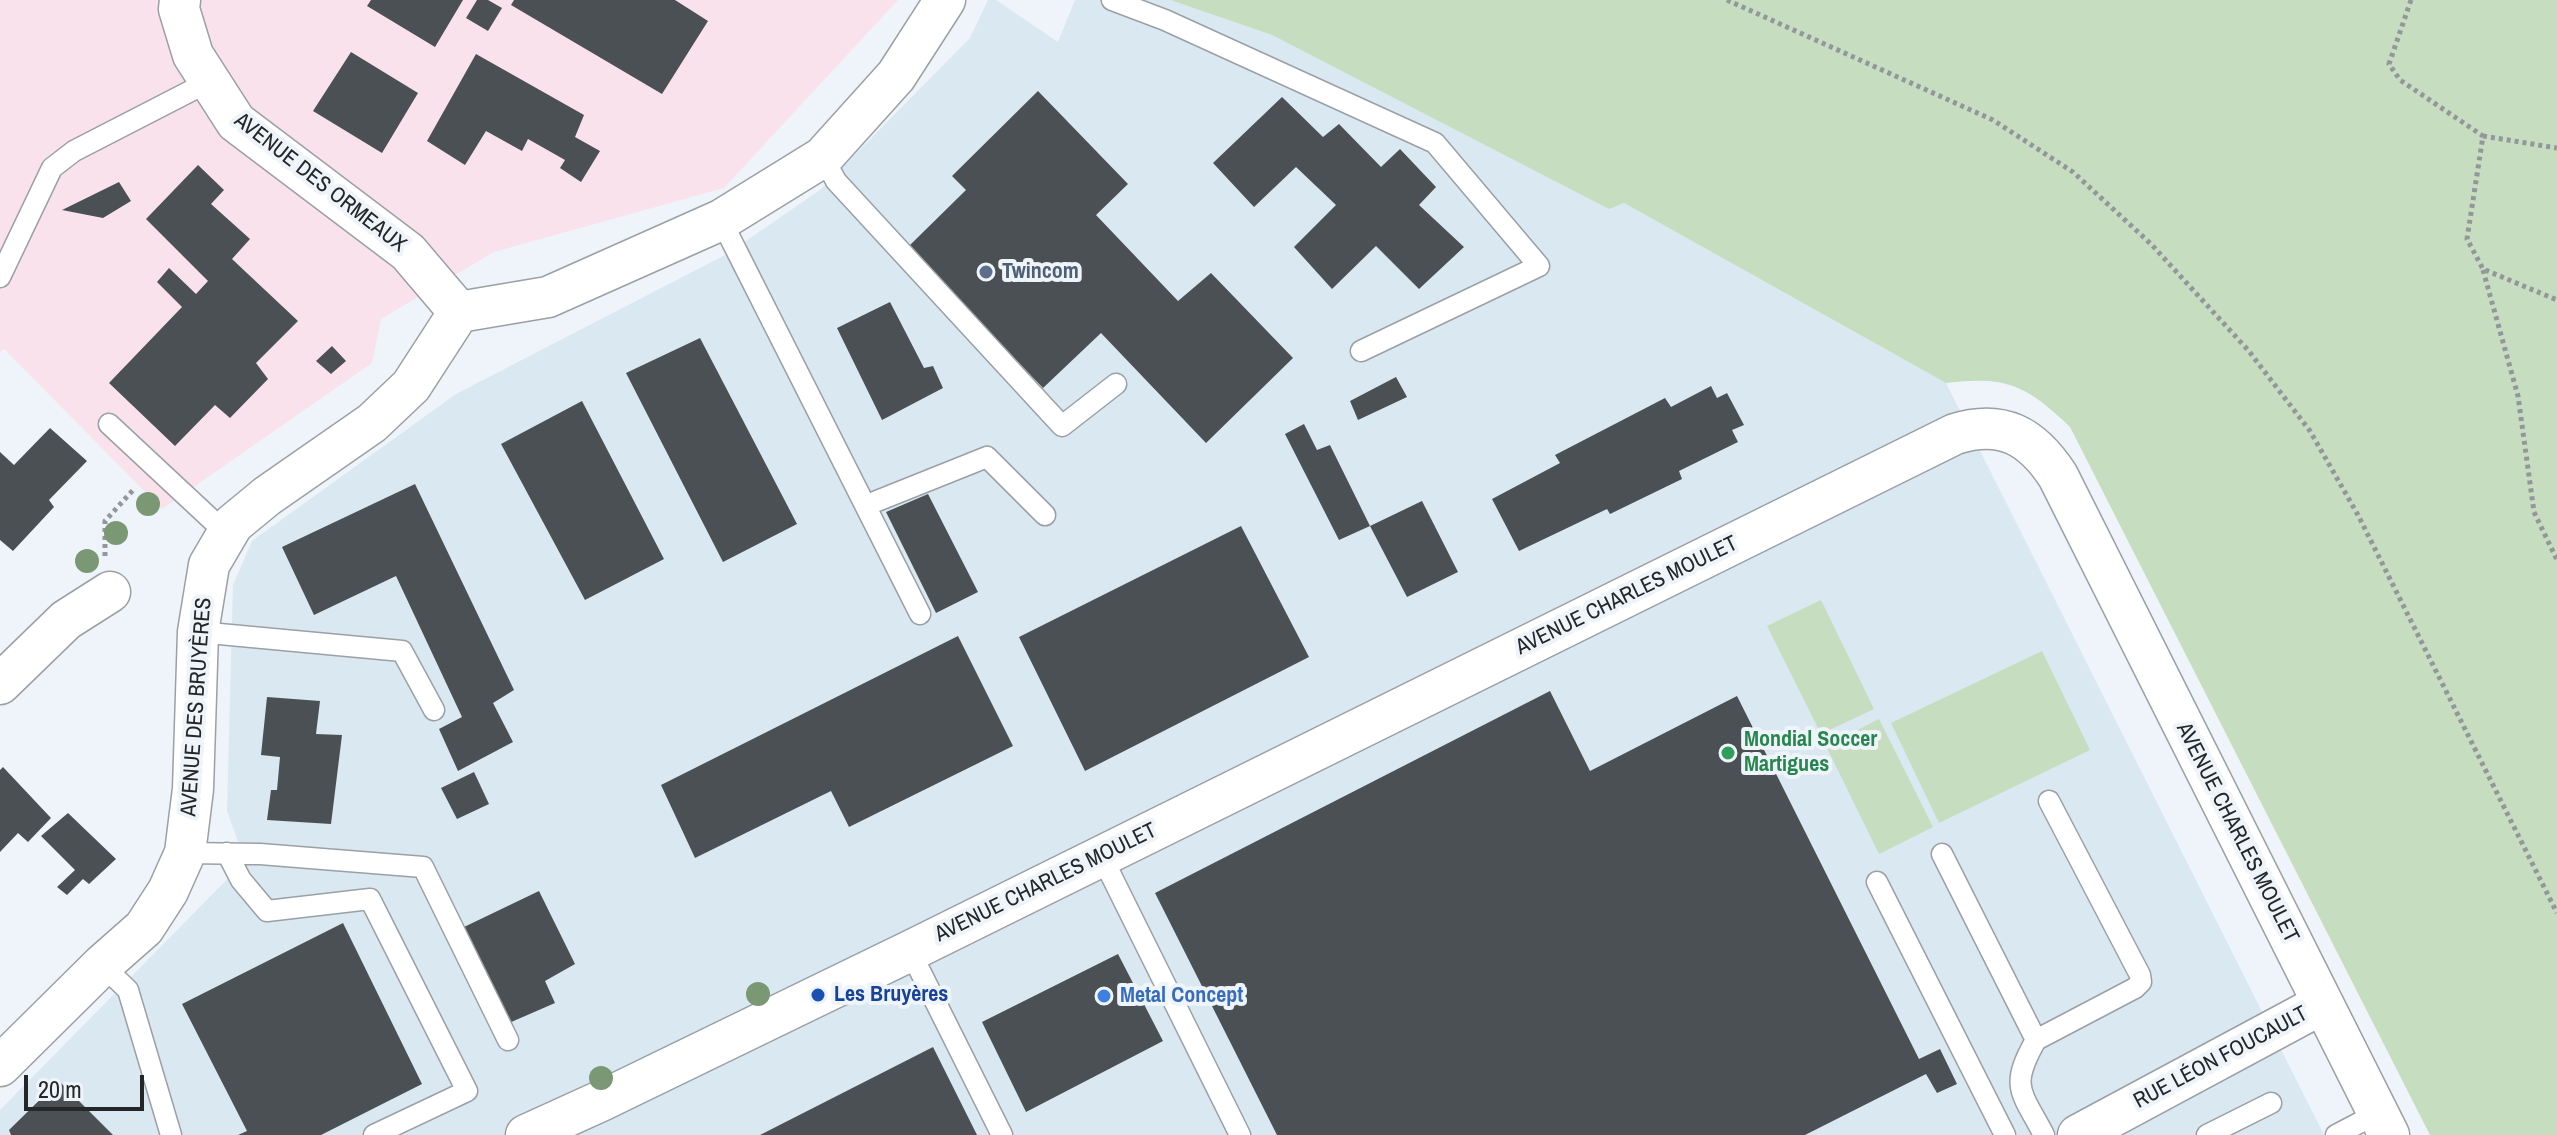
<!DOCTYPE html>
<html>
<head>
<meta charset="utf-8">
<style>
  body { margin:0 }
  #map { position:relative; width:2557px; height:1135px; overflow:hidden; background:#eef4f9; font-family:"Archivo Narrow",sans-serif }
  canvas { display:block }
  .scale { position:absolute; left:24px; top:1075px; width:120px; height:36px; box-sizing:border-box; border:4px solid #242628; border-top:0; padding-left:10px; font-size:24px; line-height:28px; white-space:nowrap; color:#242628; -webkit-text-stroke:6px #eef4f9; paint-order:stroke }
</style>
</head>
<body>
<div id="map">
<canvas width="2557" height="1135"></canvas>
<div class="scale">20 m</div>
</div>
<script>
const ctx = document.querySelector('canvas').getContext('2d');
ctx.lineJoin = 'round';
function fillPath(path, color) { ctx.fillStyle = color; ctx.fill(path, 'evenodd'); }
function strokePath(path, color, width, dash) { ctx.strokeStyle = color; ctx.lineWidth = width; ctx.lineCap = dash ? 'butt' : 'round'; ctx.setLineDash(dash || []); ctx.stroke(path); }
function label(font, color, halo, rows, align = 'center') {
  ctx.font = font + ' "Archivo Narrow",sans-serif'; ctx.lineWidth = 8; ctx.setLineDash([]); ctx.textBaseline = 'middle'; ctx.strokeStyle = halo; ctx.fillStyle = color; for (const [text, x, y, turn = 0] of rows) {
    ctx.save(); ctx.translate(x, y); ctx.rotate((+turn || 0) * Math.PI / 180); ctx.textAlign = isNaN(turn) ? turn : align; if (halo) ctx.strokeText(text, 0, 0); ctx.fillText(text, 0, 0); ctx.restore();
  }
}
fillPath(new Path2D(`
  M0,0H898L724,188L494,252L381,319L372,363L162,509L4,349L0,352Z`), '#fae2ec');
fillPath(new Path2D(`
  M988,0H996L1058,42L1075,0H1170L1272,35L1609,208L1624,203L1946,383L2324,1135H0V1110L245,861L227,811L231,658L233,585L252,541L456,394L727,254L820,190L970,38Z`), '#dae8f2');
fillPath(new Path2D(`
  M1170,0H2557V1135H2430L2070,427C2026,385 2007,376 1946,383L1624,203L1609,209L1272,35Z
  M1821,600L1874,709L1821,734L1767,626Z
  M2042,651L2090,750L1939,823L1891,723Z
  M1879,719L1933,827L1879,854L1826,746Z`), '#c6debf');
fillPath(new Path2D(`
  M371,0H463L435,47L367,6Z
  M477,0H488L502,8L488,31L466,18Z
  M514,0H675L708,21L662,94L511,5Z
  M351,52L418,93L382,153L313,111Z
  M476,54L584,115L575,137L600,151L581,182L560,168L565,160L528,139L522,151L486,131L465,165L427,141Z
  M1038,91L1128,184L1096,215L1178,301L1211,273L1293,358L1206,443L1101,333L1043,388L908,247L966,190L952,176Z
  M1282,97L1323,137L1339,124L1381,167L1400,149L1436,187L1419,205L1464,247L1419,289L1376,246L1332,289L1294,247L1336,205L1296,167L1254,207L1213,163Z
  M198,165L224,190L211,204L250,239L232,259L298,321L256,363L268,379L230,418L215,405L175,446L109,383L182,307L157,282L169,268L196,294L208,281L146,219Z
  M119,182L131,201L103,218L62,210Z
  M890,302L924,368L933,366L943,388L882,420L837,328Z
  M700,338L797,524L723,562L626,373Z
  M332,346L346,361L331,374L316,361Z
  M1396,377L1407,397L1358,420L1350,401Z
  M1711,386L1717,398L1727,393L1744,425L1732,430L1738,442L1679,471L1682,479L1610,514L1607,509L1519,551L1492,499L1560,463L1555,455L1665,398L1671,407Z
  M582,401L664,559L585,600L501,444Z
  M1304,424L1317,450L1330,445L1370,526L1422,501L1458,572L1407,597L1370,526L1339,540L1285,434Z
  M50,428L87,461L49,500L54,507L13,551L0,540V452L14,465Z
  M415,484L514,690L493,703L513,742L458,771L439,729L462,717L396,576L314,615L282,547Z
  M928,494L978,592L936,613L886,512Z
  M1241,526L1309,657L1085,771L1019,637Z
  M958,636L1013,746L849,827L831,791L695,858L661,785Z
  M1550,691L1590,771L1737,696L1919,1059L1940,1049L1957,1084L1937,1093L1926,1074L1805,1135H1277L1155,893Z
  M267,697L320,701L316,734L342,735L331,824L267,820L271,790H277L280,757L261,755Z
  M3,767L51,818L28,842L18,833L0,852V770Z
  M474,772L489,804L457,819L441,788Z
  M68,813L116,859L89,884L83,879L67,895L57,887L75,870L41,836Z
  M539,891L575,964L545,981L555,1003L509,1023L464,927Z
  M343,923L422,1084L321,1135H238L247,1131L182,1004Z
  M1118,954L1163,1041L1026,1112L982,1022Z
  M933,1047L977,1135H760Z
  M59,1081L113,1135H11L9,1130Z`), '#4b5054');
const service = new Path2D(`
  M1112,0L1165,20L1435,143L1539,266L1361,351
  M823,157L836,181L1062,426L1116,384
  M721,220L920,614
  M0,277L52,168L74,151L210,81
  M109,424L227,534
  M867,505L987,457L1045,515
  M198,632L402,651L434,710
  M185,853L260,854L423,867L508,1040
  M227,853L241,880L267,911L370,899L467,1091L374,1135
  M1942,854L2036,1040C2009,1087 2021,1091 2044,1135
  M1101,855L1240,1135
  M1877,882L2005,1135
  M910,951L1002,1135
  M102,965L128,990L171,1135
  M2036,1040L2135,988L2141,982L2140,975L2049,801
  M2207,1135L2271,1103
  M2336,1135L2378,1113`);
const minor = new Path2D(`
  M180,0L179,9L193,55L236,122L408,252L459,312
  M0,684L66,620L110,592
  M0,1066L102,965L144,928L168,891L185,853L193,789L198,632L209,565L233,524L267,496L372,423L411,386L459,312L548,297L721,220L823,157L896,76L945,0
  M526,1135L603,1100L910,951L1955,434C2002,419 2032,436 2058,476L2389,1135
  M2078,1135L2322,1004`);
strokePath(service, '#9aa0a5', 23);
strokePath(minor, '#9aa0a5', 43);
strokePath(new Path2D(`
  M1727,0L1993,120L2073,172L2151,244L2248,350L2310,431L2358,515L2557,913
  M2411,0L2389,64L2400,80L2483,136L2467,239L2483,269L2557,300
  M2483,136L2557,148
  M2483,270L2518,396L2534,512L2557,560
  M105,556V521L134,489`), '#93979b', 5, [4, 4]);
strokePath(service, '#fff', 20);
strokePath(minor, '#fff', 40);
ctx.fillStyle = '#7b9875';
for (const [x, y] of [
  [148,504],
  [116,533],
  [87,561],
  [758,994],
  [601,1078]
]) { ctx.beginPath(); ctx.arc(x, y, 12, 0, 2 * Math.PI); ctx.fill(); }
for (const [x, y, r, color] of [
  [986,272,8,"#5c6f8a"],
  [1728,753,8,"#2e9e5b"],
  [818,995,8,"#1a4fb4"],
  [1104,996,8,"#3f7fe0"]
]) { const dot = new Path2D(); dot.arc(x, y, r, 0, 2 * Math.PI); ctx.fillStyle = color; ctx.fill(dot); strokePath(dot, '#eef4f9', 3); }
label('22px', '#242628', '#eef4f9', [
  ["AVENUE DES ORMEAUX",320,183,38],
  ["AVENUE CHARLES MOULET",1627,596,-26],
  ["AVENUE DES BRUYÈRES",197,707,-86],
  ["AVENUE CHARLES MOULET",2237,833,63],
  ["AVENUE CHARLES MOULET",1046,883,-26],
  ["RUE LÉON FOUCAULT",2221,1058,-28]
]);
label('bold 22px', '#4e5e75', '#eef4f9', [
  ["Twincom",1002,272]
], 'left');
label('bold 22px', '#27864d', '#eef4f9', [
  ["Mondial Soccer",1744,740],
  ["Martigues",1744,765]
], 'left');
label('bold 22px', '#164399', '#eef4f9', [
  ["Les Bruyères",834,995]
], 'left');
label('bold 22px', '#366cbe', '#eef4f9', [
  ["Metal Concept",1120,996]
], 'left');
</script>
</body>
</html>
